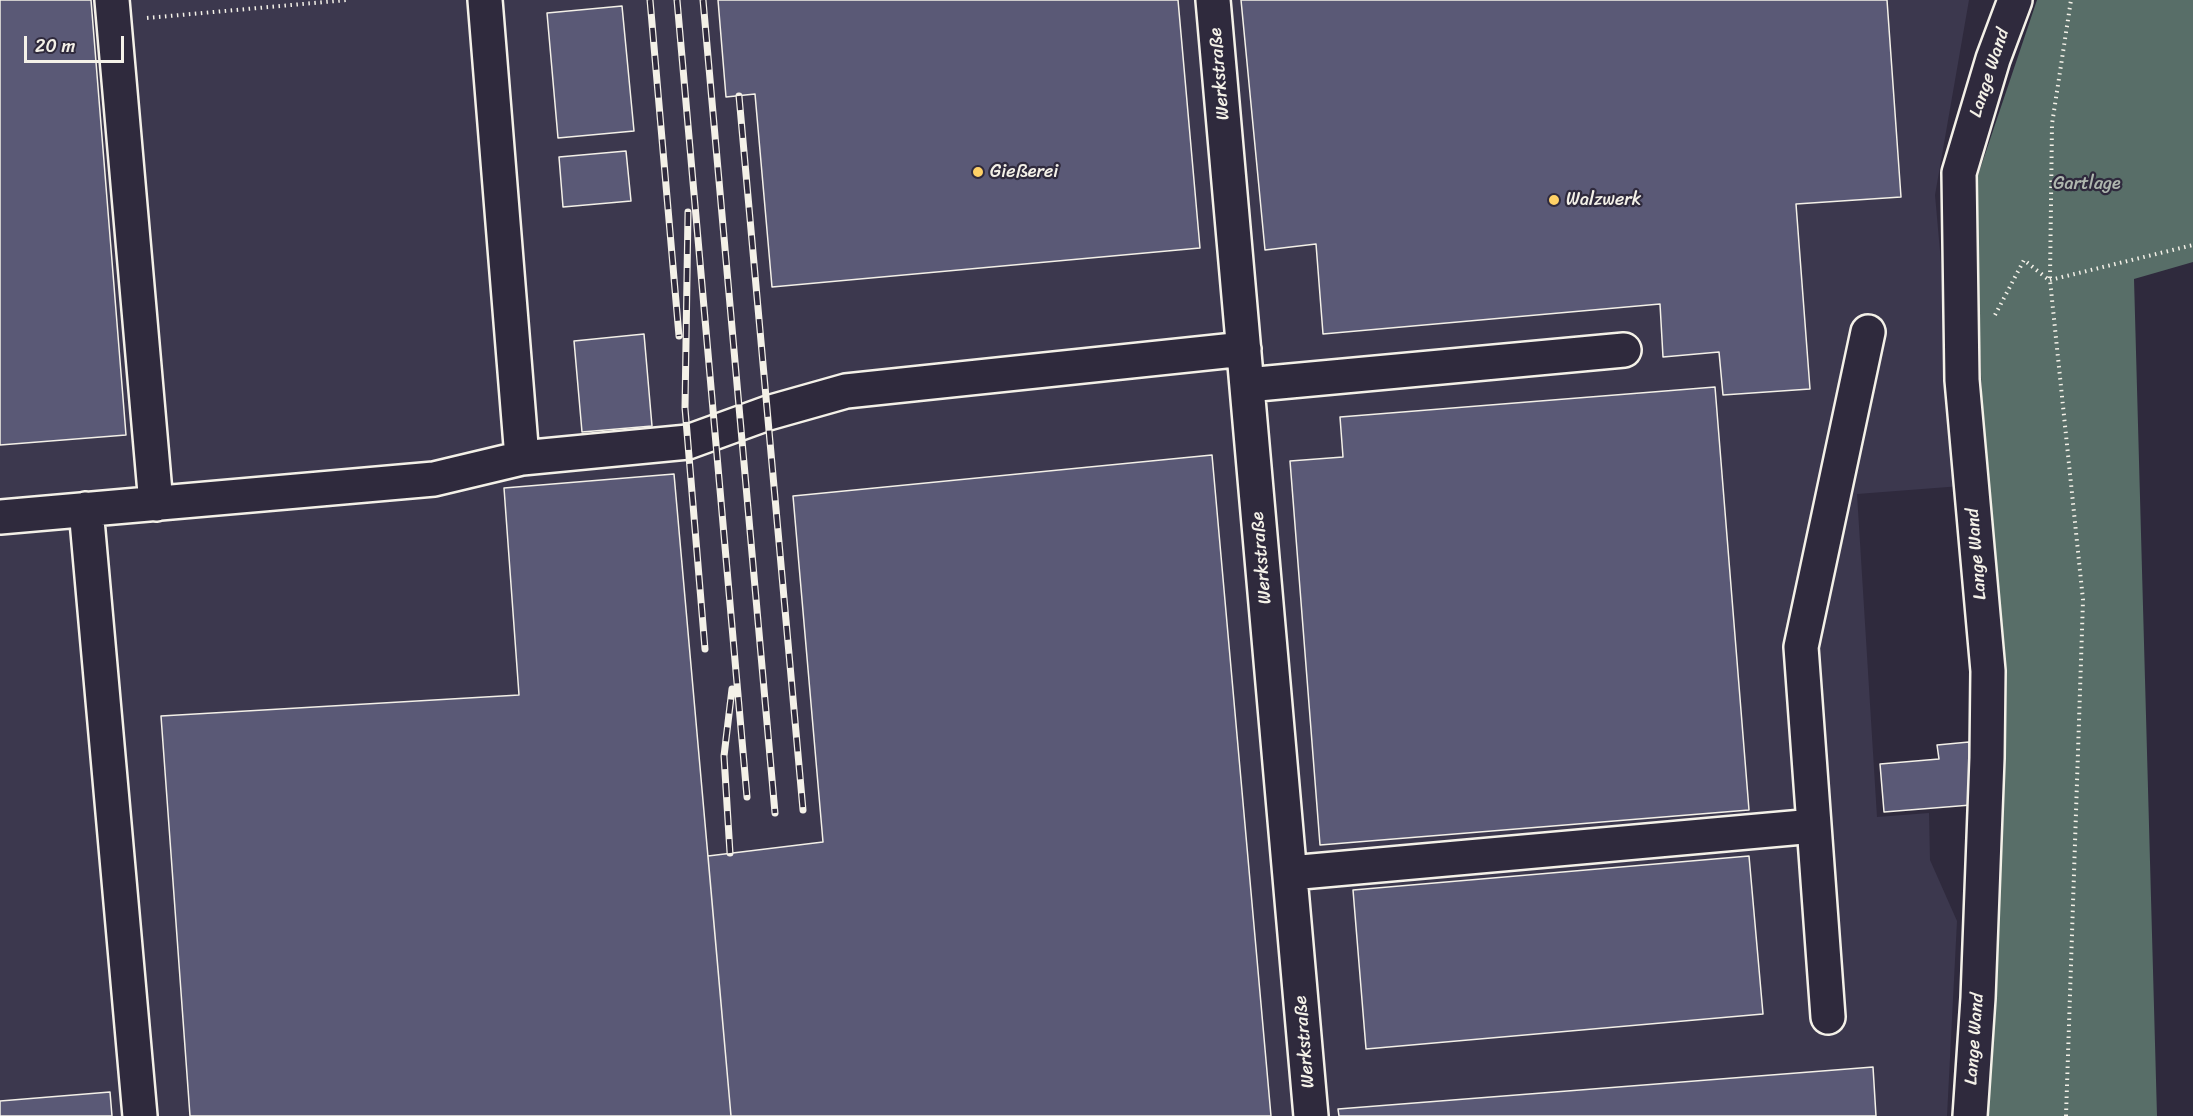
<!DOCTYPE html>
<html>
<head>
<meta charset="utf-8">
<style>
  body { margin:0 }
  #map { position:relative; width:2193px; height:1116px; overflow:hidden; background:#2f2a3d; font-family:Sriracha,sans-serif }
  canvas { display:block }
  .scale { position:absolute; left:24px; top:36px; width:100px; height:27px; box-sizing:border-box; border:3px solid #f4f1e8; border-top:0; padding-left:8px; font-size:18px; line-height:21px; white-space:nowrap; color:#f4f1e8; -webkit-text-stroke:4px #2f2a3d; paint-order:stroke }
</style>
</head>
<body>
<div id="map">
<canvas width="2193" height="1116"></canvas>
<div class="scale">20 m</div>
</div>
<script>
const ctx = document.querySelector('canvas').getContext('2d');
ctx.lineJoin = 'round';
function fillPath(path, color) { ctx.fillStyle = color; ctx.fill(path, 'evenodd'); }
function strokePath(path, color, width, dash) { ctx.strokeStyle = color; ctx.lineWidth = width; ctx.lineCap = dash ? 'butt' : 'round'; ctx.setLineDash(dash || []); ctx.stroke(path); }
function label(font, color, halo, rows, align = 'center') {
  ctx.font = font + ' Sriracha,sans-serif'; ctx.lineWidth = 4.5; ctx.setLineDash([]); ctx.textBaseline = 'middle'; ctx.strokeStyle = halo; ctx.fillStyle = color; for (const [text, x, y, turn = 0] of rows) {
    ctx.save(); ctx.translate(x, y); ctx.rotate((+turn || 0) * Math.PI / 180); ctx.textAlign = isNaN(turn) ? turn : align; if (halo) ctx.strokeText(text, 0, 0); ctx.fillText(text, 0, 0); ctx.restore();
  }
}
fillPath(new Path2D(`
  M0,0H1969L1935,195L1961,486L1857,494L1877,817L1929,813L1930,860L1957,921L1947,1116H0Z`), '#3c384e');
fillPath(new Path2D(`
  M2037,0H2193V262L2134,279L2157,1116H1977L1996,720L1973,190Z`), '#586e68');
const building = new Path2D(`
  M0,0H91L126,435L0,445Z
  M718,0H1178L1200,248L772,287L755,94L726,97Z
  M1241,0H1887L1901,197L1796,204L1810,389L1723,395L1719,352L1663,357L1660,304L1323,334L1316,244L1265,250Z
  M622,6L634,131L558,138L547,13Z
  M626,151L631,201L563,207L559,157Z
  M644,334L652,426L582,432L574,341Z
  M1715,387L1749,810L1320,845L1290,461L1343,457L1340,417Z
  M1212,455L1271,1116H731L708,856L823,842L793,496Z
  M674,474L731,1116H190L161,716L519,695L504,488Z
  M1969,742L1971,805L1884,812L1880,764L1939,759L1937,745Z
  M1749,856L1763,1014L1366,1049L1353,890Z
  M1873,1067L1876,1116H1339L1338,1109Z
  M110,1092L112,1116H0V1101Z`);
fillPath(building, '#5a5976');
strokePath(building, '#f4f1e8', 1.5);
const minor = new Path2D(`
  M112,0L156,504
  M485,0L522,458
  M1213,0L1311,1116
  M1247,385L1624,350
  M86,509L140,1116
  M0,517L434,479L522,458L688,442L768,413L846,391L1244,349
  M1290,873L1814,826
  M1828,1017L1801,647L1868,332
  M1970,1116L1978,998L1987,758L1988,671L1962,380L1959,173L1993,59L2015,0`);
strokePath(minor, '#f4f1e8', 38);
strokePath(new Path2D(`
  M147,18L347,0
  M2050,280L2193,245
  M1995,315L2024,260L2049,280
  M2066,1116L2083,600L2050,280L2052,124L2071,0`), '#f4f1e8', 4, [1.5, 4.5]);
strokePath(minor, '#2f2a3d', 33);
const rail = new Path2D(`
  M650,0L679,336
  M677,0L747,797
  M703,0L775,813
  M739,96L803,810
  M688,212L685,408L705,649
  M730,853L724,756L732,689`);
strokePath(rail, '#f4f1e8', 7);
strokePath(rail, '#2f2a3d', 4.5, [14]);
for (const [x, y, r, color] of [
  [978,172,6,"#ffd166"],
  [1554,200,6,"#ffd166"]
]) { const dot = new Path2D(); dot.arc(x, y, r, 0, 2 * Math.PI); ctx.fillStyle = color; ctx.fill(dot); strokePath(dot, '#2f2a3d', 2); }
label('18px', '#f4f1e8', '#2f2a3d', [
  ["Lange Wand",1990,73,-72],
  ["Werkstraße",1220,74,-95],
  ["Lange Wand",1977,554,-95],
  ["Werkstraße",1262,558,-95],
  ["Lange Wand",1975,1039,-86],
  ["Werkstraße",1305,1042,-95]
]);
label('18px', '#f4f1e8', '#2f2a3d', [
  ["Gießerei",990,172],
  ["Walzwerk",1566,200]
], 'left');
label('18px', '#aeb6ae', '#2f2a3d', [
  ["Gartlage",2087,184]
]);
</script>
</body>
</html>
